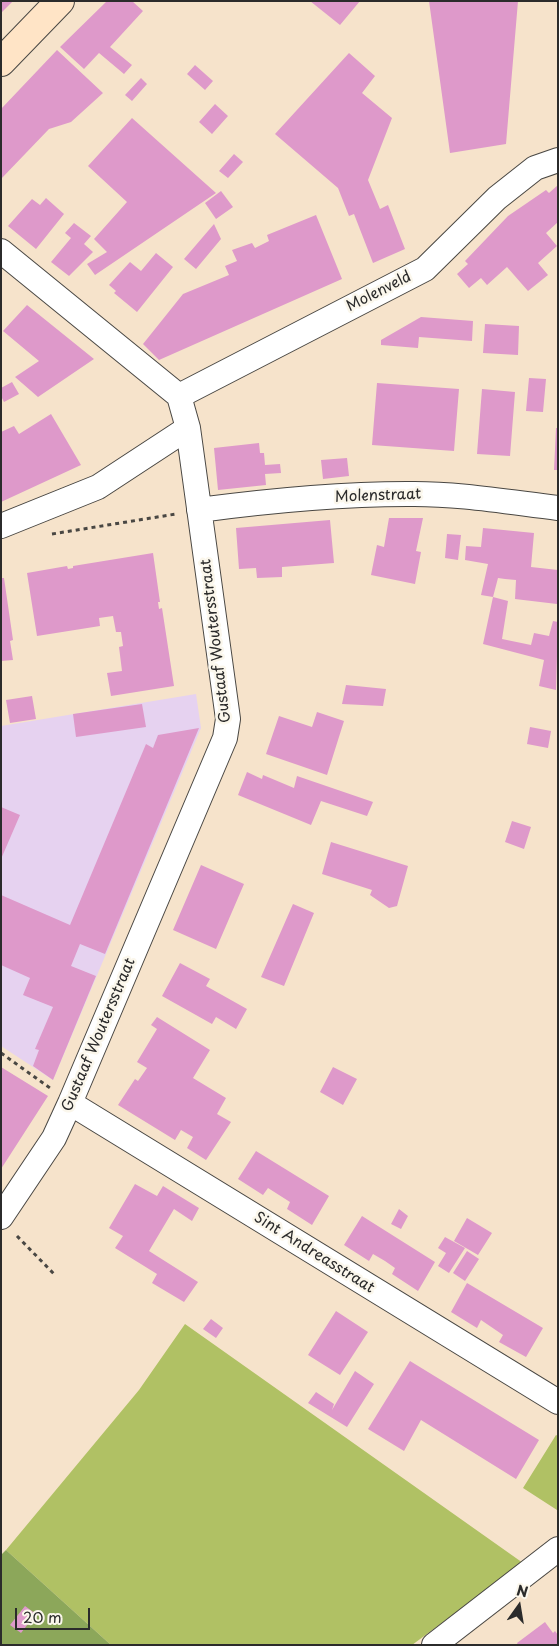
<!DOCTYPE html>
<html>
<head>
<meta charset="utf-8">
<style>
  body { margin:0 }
  #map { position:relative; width:559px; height:1646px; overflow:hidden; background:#f6e3cb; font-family:"Playpen Sans",sans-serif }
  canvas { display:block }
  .frame { position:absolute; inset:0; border:2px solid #2b2b2b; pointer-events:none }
  .north { position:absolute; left:494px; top:1581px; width:50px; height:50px; -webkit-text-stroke:4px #fbf7ec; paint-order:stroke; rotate:13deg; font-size:14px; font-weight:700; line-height:20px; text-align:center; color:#2b2b2b }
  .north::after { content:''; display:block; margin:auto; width:18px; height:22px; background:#2b2b2b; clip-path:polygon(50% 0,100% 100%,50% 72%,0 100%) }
  .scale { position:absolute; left:15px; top:1608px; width:75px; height:22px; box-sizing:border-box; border:2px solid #2b2b2b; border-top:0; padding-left:6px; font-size:15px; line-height:18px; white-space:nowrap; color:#2b2b2b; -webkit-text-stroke:4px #fbf7ec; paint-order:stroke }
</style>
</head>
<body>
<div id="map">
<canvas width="559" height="1646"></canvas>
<div class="frame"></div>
<div class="north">N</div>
<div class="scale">20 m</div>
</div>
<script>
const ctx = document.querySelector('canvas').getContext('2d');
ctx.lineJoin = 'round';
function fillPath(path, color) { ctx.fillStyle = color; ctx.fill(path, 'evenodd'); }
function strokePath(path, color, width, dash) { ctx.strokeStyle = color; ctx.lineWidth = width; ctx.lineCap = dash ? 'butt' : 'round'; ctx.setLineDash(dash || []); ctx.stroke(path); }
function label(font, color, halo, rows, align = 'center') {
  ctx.font = font + ' "Playpen Sans",sans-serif'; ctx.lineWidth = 5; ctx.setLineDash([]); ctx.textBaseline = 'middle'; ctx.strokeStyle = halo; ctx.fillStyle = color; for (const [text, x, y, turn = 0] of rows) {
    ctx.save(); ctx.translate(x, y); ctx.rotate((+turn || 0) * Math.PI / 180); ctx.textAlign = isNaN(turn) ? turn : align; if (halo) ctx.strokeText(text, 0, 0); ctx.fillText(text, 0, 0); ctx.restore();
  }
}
fillPath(new Path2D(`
  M196,694L201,728L53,1080L1,1046V726Z`), '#e6d2f0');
fillPath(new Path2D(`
  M185,1324L523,1563L412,1645H111L6,1550L139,1390Z
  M556,1435L558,1436L557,1510L523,1488Z`), '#b0c164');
fillPath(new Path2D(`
  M6,1550L111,1645H1V1555Z`), '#8ca75a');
fillPath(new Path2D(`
  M1,1H13L1,13Z
  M107,1H132L143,11L110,47L132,65L124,74L99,53L84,69L60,47Z
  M310,1H360L340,25Z
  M429,1H518L506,144L450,153Z
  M57,50L103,93L71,122L49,129L1,179V109Z
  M349,53L375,76L362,93L392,118L368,180L380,209L388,205L405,249L373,263L354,214L349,216L338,188L275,134Z
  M195,65L213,81L205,90L187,74Z
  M141,78L147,84L132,101L125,95Z
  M215,104L228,116L212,134L199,122Z
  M132,118L216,193L95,275L87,264L107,252L94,239L127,202L88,166Z
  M234,154L243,162L228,178L219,171Z
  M558,185V222L546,233L557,246L538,263L548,275L528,291L507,267L487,285L481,278L469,288L457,274L468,264L465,261L508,216L546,190L549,193Z
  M221,191L233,207L216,219L205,203Z
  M46,198L64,214L36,249L8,226L32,199L40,205Z
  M316,215L342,279L159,360L143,344L183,294L229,275L225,266L237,261L232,250L252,243L255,248L269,241L267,235Z
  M74,223L91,236L84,244L93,252L69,276L51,262L71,238L65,233Z
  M214,224L221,239L196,269L184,259Z
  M156,253L173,267L137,312L114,293L116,291L109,285L130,262L141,271Z
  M27,305L94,359L38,397L15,377L39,361L3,331Z
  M421,317L473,321L472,341L419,337L418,348L381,345V340Z
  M485,324L519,326L518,355L483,353Z
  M529,378L546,379L543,412L526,411Z
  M12,382L19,394L4,402L1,396V388Z
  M377,383L459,389L454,451L372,445Z
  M482,389L515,392L510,456L477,454Z
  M51,414L81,465L1,502V432L14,426L19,434Z
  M556,428H558V470H554Z
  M259,443L260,453H264L265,465L280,464L281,473L265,474L266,485L218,490L214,448Z
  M347,458L349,476L323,479L321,460Z
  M389,518H423L416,551L421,552L415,584L371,575L377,545L384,547Z
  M330,520L334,563L282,567V577L257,578L256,568L239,569L236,528Z
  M483,528L534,533L531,567L558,570L557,604L515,599L516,580L505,579L498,578L493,597L481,595L488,564L465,560L466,546L481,547Z
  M447,534L461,535L458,560L445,558Z
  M153,553L160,602H158L159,609L162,608L174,686L111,696L107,673L122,671L119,647L123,646L121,632H116L113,616L99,618L100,626L37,636L27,573L67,566L68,569L73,568V566Z
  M1,578H4L13,640L10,641L13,660L1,661Z
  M493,597L508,601L502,639L531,645L534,633L549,636L553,621L558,622L556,690L539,686L544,660L483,644Z
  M346,685L386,689L383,706L342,704Z
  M32,696L36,719L10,723L6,700Z
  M142,704L146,727L76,737L73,714Z
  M317,712L344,721L327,775L266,754L279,716L312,727Z
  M530,727L551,731L548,748L527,744Z
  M199,728L105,954L80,944L71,966L96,976L53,1080L33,1066L39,1050L35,1049L53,1007L23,995L30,978L1,965V895L70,925L146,744L153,748L158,735Z
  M247,772L262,779L263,775L294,788L297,776L373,802L367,816L321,801L311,825L238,795Z
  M1,807L20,815L1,859Z
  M512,821L531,827L524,849L505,842Z
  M331,842L408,866L397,906L389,908L370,895L372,890L322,874Z
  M201,865L244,884L216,949L173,930Z
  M293,904L314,913L284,986L261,977Z
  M180,963L210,979L206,986L247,1009L236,1029L216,1017L212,1024L162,996Z
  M157,1017L210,1050L193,1078L226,1098L217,1114L231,1122L206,1160L187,1148L193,1137L181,1130L175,1140L118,1105L135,1079L138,1081L147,1068L137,1062L157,1029L151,1025Z
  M1,1067L48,1096L1,1169Z
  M333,1067L357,1079L343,1105L320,1092Z
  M256,1151L329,1196L312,1225L287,1209L290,1202L268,1188L263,1195L238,1179Z
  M135,1184L157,1196L163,1186L199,1208L192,1221L174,1209L149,1251L198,1282L184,1302L152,1283L157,1274L115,1248L123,1236L109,1228Z
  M399,1209L408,1216L401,1229L391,1224Z
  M362,1216L435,1262L418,1291L392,1274L395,1268L385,1261L373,1254L369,1261L344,1245Z
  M467,1218L492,1233L478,1255L454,1241Z
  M445,1237L465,1248L449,1273L438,1266L446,1253L438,1248Z
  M467,1251L479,1259L465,1281L453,1273Z
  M467,1283L543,1328L526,1357L499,1342L503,1335L481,1320L477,1328L451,1312Z
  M336,1311L368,1332L340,1375L308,1355Z
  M211,1319L223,1328L216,1338L203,1329Z
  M410,1361L539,1440L516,1479L421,1420L404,1451L368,1429Z
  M355,1371L374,1384L347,1427L308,1403L316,1392L334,1404L332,1410Z
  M25,1606L36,1614L21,1633L10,1625Z
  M545,1622L553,1633L555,1631L558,1635V1645H518L517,1643Z`), '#de99ca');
const street = new Path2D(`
  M1,251L179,396L188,428L228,719L225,738L70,1103L54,1138L1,1217
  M179,396L425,269L497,198L535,168L558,160
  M199,510C267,501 338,494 407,494C457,493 508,502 558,508
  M1,526L98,487L188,428
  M70,1103L558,1402
  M434,1645L558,1549`);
const secondary = new Path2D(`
  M1,62L60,1`);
strokePath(street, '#494743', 26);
strokePath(secondary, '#494743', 30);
strokePath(new Path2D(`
  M52,534L176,514
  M1,1053L50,1088
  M17,1236L54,1274`), '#494743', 3, [4, 4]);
strokePath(street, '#fff', 24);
strokePath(secondary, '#ffe4c6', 28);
label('15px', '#2b2b2b', '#fbf7ec', [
  ["Molenveld",379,292,-27],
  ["Molenstraat",378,496,-2],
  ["Gustaaf Woutersstraat",216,641,-97],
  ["Gustaaf Woutersstraat",99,1035,-67],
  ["Sint Andreasstraat",314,1253,32]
]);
</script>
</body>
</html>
